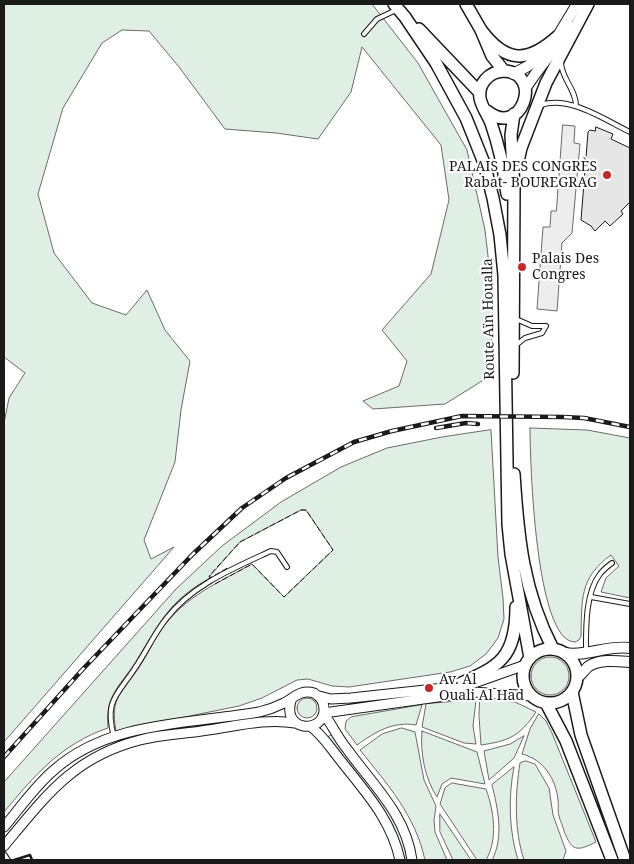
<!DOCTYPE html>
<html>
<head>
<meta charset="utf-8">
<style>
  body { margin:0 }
  #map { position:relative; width:634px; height:864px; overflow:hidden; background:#fff; font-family:"Noto Serif",serif }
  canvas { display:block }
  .frame { position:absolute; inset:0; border:5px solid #1a1a1a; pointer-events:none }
</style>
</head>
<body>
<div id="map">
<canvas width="634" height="864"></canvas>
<div class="frame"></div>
</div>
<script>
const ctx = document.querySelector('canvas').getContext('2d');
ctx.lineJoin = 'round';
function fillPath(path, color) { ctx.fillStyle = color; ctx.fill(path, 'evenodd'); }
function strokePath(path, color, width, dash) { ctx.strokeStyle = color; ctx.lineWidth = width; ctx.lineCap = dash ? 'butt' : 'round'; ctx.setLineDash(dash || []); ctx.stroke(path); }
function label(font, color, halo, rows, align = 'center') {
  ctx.font = font + ' "Noto Serif",serif'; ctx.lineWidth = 4; ctx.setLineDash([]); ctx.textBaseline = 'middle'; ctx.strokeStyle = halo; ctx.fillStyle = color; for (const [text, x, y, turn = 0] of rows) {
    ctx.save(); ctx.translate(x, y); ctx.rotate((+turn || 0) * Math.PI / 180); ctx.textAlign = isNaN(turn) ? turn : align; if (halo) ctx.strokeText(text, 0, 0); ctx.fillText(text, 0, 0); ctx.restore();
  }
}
const green = new Path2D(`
  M4,4H372L418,63L467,150L485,230L493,299L490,376L445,404L373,409L363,401L399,386L407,361L382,330L431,274L449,200L441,145L362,47L351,92L318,139L276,133L225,129L179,67L149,31L122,30L102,43L63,108L38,194L54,253L92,303L126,315L147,290L165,330L190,361L181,410L175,462L144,540L151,559L174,547L4,742V423L9,398L25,373L4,357Z
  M530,428L587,430L630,438V598L601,592L606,578L619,566L611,555C579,578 582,600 581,636L579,640L575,642C535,642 530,459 530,428Z
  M491,430L498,557L503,598L504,619L498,638L486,654L470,666L450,672L349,687L332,686L308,679L297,680L262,698L239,706L116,731C110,697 121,694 138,669C147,656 153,641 162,629C184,597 219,582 252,564L284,597L333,550L306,510H301L240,542L210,576V578C168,601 159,624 135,663C119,687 105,696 108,728C61,744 35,775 4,812V782L176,589L222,546L281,502L341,467L387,448L442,437Z
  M531 676a19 19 0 1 1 38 0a19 19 0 1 1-38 0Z
  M297 708a10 10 0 1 1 20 0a10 10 0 1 1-20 0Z
  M480,699L515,702L536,712C520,736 509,741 481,745L479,716Z
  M476,700L473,726L476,744L464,743L422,727L426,704Z
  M422,705L416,725C393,721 375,732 357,745L345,729L346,721L351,717Z
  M539,714L546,721L552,733L596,842C576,852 572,851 564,831C563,826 560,821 559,816C557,811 559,806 558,800C556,779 543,759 522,754L530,729Z
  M402,728L415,732L424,780L436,806L434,820L435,832L447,860H425C415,815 388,785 360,750L382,734Z
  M422,731L477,752L485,784L451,778L442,784L437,797C425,779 420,753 422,731Z
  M332,735C350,766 379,791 396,823C402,835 405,848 408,860H404C394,811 357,776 328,737Z
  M524,736L514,758L489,780L484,751L510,744Z
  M526,761L535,764L549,788L553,815L566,851L563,860H524C514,830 515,794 520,763Z
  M514,767C508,797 509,831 518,860H492C504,837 498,809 492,785Z
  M452,783L486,789C494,811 498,839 486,860H477L440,804L445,788Z
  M440,814L471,860H453L440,832Z`);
fillPath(green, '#e0efe3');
strokePath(green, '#6a6a6a', 1);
const parking = new Path2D(`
  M563,125L575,126L574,143L580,144L572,233L562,243L557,311L537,309L543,227H550L551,211H556Z`);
fillPath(parking, '#ededed');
strokePath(parking, '#6a6a6a', 1);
const building = new Path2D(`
  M596,127L613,134L611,139L630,148V202L621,211L623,214L610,226L605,221L595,231L591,226L581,220L588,132L590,130L595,131Z`);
fillPath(building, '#e6e6e6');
strokePath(building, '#1a1a1a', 1);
const service = new Path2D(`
  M364,34L377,19L396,10
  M561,62C561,78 576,89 576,106
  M541,105C569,95 605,120 630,132
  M516,319L532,326H546
  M516,345L525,338L542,333L546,326
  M591,597L630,604
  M586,652C586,629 585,593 600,574C603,570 608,566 612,563
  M114,737C104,700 117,696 135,668C146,652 154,634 166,619C192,585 234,568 271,551L277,552L287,567
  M4,854L8,860`);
const tertiary = new Path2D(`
  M319,696L331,699L351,698L453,687L477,682L525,665
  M324,713L473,692L532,696
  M324,714C332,725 338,738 347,749C373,785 406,815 412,860
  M310,726C323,735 331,749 341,761C366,793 391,819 400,860
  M4,827C20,808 35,786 54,770C109,721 190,724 259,712C268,710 276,707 284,703C295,697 301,689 314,693C320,697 324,701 324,709C325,735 279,732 292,698
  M4,846C45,797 73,757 140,740C162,734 185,734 208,730C237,726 266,718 295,723`);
const secondary = new Path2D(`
  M559,34L577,4
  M513,74L528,66L547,50
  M525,89L536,73L571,27
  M565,653C586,657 607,645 630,648
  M577,678C581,675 585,669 589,666C601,659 617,661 630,662`);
const trunk = new Path2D(`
  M394,4L405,17L436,63L466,118L484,163L493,198L500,235L504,275L508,524L511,554L530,658
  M466,4L481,30L492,56L504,71
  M419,29L480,93
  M481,30C506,63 527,64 558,36
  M487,111C521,139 544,74 505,71C497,71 490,74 485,80C481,85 479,92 480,98C481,106 488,115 491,123C499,146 504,169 507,194
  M517,166L521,148L546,83L588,4
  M513,373L514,189L511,135L514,114
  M514,474C518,537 523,591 553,649
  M523 676a27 27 0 1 1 54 0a27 27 0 1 1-54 0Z
  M453,687C497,667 516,661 516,607
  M572,692L581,735L625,860
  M546,703L566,741L612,860`);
strokePath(service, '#1a1a1a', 6);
strokePath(tertiary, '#1a1a1a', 11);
strokePath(secondary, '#1a1a1a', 12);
strokePath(trunk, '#1a1a1a', 14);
strokePath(service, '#fff', 4);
strokePath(tertiary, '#fff', 9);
strokePath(secondary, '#fff', 10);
strokePath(trunk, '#fff', 11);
const rail = new Path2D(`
  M436,428L466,423L478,424
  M4,757L83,669L192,555L242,508L286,478L354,442L392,431L462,416L563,417L584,418L630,427`);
strokePath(rail, '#1a1a1a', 4.5);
strokePath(rail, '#fff', 2.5, [8]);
strokePath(new Path2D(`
  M215,584L252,564L284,597L333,550L306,510H301L240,542L209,576L210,578L229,567`), '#1a1a1a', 1, [6, 2.5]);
strokePath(new Path2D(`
  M14,860L30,855L32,860`), '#1a1a1a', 2.5);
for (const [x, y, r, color] of [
  [607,175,5,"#c62828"],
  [522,267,5,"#c62828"],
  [429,688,5,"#c62828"]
]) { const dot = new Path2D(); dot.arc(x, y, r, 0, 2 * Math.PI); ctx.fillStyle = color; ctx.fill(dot); strokePath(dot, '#fff', 2); }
label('14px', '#1a1a1a', '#fff', [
  ["PALAIS DES CONGRÈS",597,167,"right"],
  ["Rabat- BOUREGRAG",597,183,"right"],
  ["Palais Des",532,259],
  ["Congres",532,275],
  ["Av. Al",439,680],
  ["Ouali Al Had",439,696]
], 'left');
label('14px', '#1a1a1a', '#fff', [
  ["Route Aïn Houalla",489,319,-91]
]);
</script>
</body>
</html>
